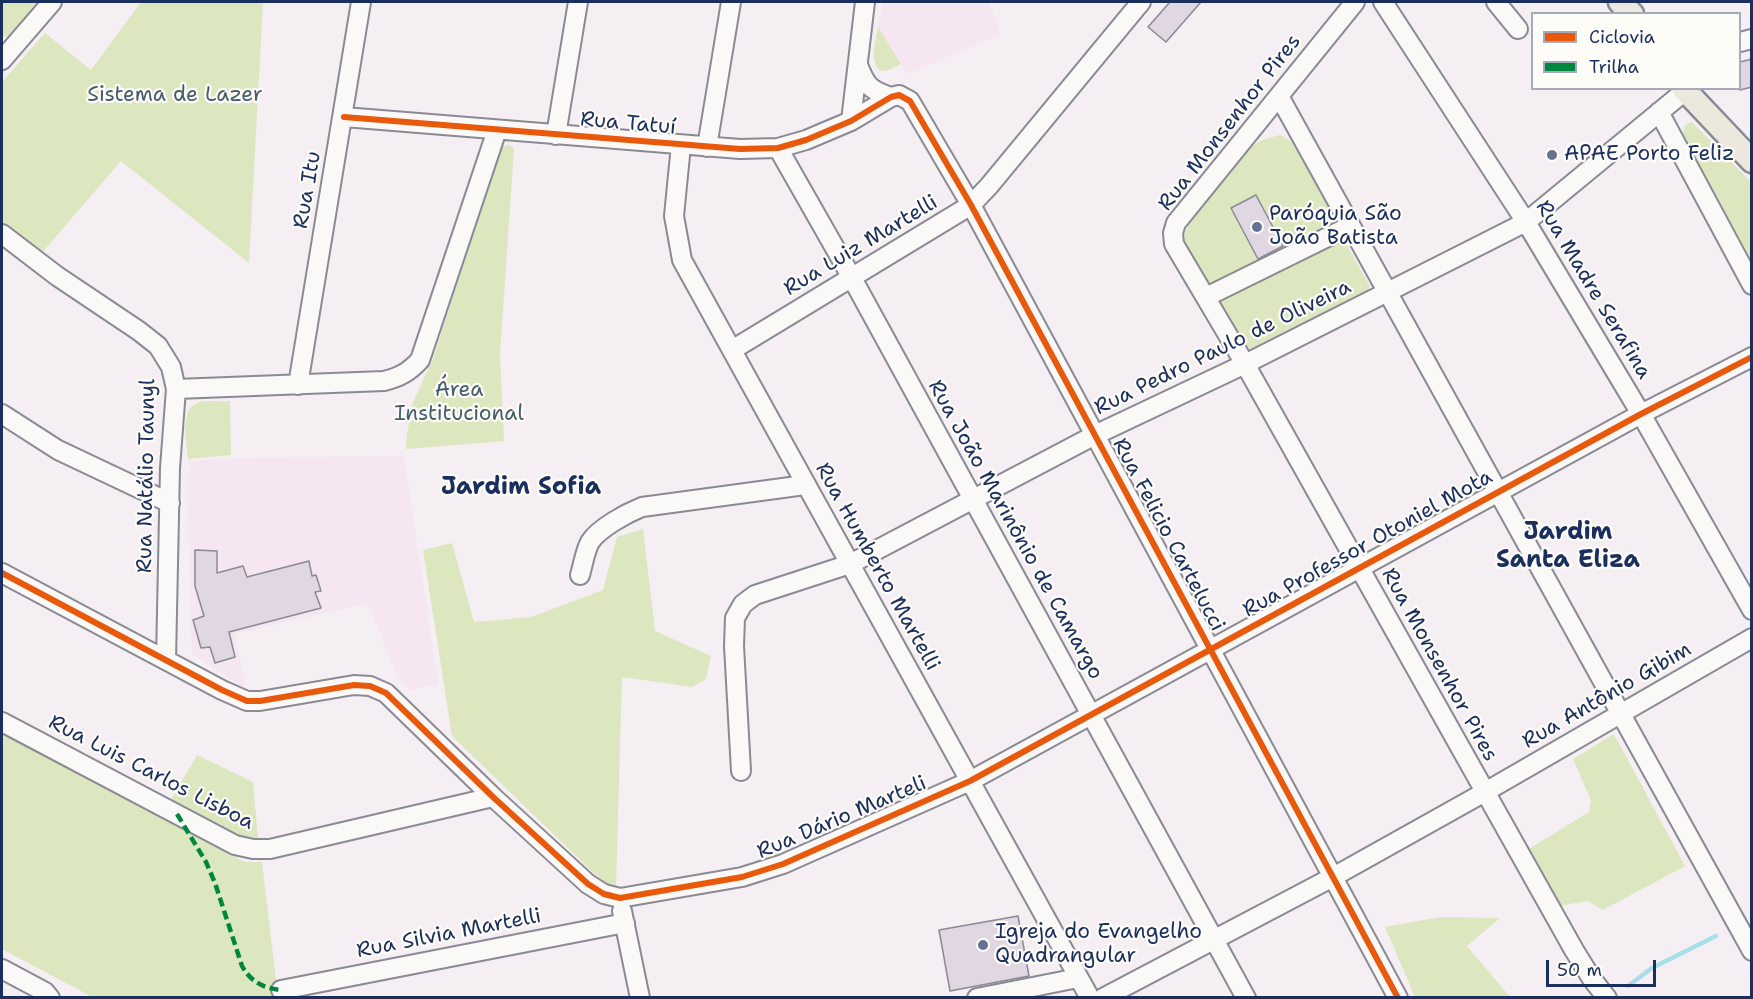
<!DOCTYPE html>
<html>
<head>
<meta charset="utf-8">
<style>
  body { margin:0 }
  #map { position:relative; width:1753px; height:999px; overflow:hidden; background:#f5eef2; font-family:"Shantell Sans",sans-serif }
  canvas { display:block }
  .frame { position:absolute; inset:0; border:3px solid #1b2f5e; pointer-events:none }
  .legend { position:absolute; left:1531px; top:12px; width:210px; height:78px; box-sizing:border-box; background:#fdfcf7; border:2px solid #a3aaba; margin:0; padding:8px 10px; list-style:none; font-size:18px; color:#1b2f5e }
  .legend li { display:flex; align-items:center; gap:12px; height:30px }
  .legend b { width:30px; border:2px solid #a3aaba }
  .scale { position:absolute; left:1546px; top:960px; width:110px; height:27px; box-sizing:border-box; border:3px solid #1b2f5e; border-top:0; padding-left:8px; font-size:18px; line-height:21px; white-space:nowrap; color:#1b2f5e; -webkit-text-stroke:4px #fdfcf7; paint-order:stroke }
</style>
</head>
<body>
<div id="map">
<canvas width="1753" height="999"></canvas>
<div class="frame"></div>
<ul class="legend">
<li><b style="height:8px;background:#e8590c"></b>Ciclovia</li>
<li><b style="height:8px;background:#00873e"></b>Trilha</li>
</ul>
<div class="scale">50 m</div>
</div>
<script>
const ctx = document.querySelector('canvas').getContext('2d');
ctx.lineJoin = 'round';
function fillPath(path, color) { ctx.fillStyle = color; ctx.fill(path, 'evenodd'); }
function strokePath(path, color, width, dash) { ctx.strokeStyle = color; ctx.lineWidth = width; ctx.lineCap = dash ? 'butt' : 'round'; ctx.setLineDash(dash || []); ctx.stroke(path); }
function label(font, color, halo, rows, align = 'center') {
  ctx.font = font + ' "Shantell Sans",sans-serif'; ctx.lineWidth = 4.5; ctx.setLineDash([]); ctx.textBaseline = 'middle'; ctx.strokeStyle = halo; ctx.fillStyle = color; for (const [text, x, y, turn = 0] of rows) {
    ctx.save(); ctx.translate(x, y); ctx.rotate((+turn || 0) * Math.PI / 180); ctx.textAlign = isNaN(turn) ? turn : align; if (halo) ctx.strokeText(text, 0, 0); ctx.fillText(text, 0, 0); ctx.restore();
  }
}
fillPath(new Path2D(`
  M883,2H989L1001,34L907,74L878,27Z
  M404,456L438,684L410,690L398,678L368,603L235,634L246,689L192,654L188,517L189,461L246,458Z`), '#f5e6f1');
fillPath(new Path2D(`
  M2,2H41L8,38L2,35Z
  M141,2H263L249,263L121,161L40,255L2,224V82L45,33L91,70Z
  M878,27L901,64L887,71L879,70C869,58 876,41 878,27Z
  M1692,122L1751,182V261L1683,135C1683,127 1685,124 1692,122Z
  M1280,135L1291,141L1331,209L1332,226L1215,285L1202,280C1195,267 1181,249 1185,233C1188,223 1241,155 1250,148C1259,140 1269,138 1280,135Z
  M509,145L514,148L500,355L504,441L406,449L407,434L413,402L433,359L501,147Z
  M1338,239L1345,242L1370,286L1366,293L1252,348L1244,350L1220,302L1224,296Z
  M230,401L231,455L188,459C187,442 178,408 200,402C209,400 221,402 230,401Z
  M643,529L655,631L711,656L706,679L692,687L622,677L616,886L604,883L452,736L423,550L452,543L474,622L531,617L603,590L617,537Z
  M2,734L245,862H262L278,997H92L2,949Z
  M1614,734L1685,866L1603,910L1587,901L1559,906L1529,849L1589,812L1591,800L1573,759Z
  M197,755L253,782L258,839H249L238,836L170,802Z
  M1440,917L1500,918L1467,946L1510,997H1415L1385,927Z`), '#dce7c0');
strokePath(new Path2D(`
  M1628,986L1652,968L1716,936`), '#a9dfe8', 4.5);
const building = new Path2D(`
  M1170,2H1201L1166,42L1148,27Z
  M1752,59V87L1740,90V62Z
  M1256,195L1283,246L1258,259L1231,208Z
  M195,550L217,551V573L243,566L247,577L309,561L312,576L316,575L321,591L315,592L321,608L229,632L235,657L215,663L210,647L201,648L193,620L204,616L195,586Z
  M1018,916L1029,976L950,991L939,930Z`);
fillPath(building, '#e1d7e2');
strokePath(building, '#898a94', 1.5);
const minor = new Path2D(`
  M1355,2L1176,223L1173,233L1174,244L1245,364L1574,950L1592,979L1607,998
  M1383,2L1526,222L1641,414L1752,610
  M1496,2L1518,29
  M1740,42L1752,39
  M2,60L52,2
  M858,65C866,85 869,90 891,97
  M1279,96L1752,951
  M1659,112L1752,285
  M344,117L740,149L778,148L806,140L851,121L891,97L899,95L910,101L971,205L1398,998
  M851,121L865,2
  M556,135L578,2
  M681,145L674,216L682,260L1090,998
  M707,147L731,2
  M778,148L852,278L1246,998
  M2,234L57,276L139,331L158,346L171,367L176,389L170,468L166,660
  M1206,297L1350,226
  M732,350L971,205L989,186L1141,2
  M298,385L361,2
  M176,389L384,381C400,377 409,372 420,360L497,130
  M2,414L58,450L170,503
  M2,573L222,690L247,701H260L354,685L370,686L386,693L493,797L588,884L604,894L620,898L742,877L783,864L970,781L1641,414L1752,357
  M580,575C583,565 585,551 590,542C599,528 627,513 642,507L805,485
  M2,722L235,845L253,849H270L493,797
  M741,771L734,646L735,618L743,604L755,595L850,564L1095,435L1245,364L1526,222L1685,91
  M622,911L640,998
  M2,969L45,992L50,998
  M281,990L625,923
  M977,998L1078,978
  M1103,998L1333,877L1485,792L1752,638`);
const major = new Path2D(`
  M1620,2L1632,14
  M1683,88L1752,161`);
strokePath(minor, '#898a94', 22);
strokePath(major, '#898a94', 27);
strokePath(minor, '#faf9f8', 18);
strokePath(major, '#ede8dd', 22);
strokePath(new Path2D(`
  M177,814L206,862L215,883L242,966C251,982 263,988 281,990`), '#00873e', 4.5, [9, 4.5]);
strokePath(new Path2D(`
  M344,117L740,149L778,148L806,140L851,121L891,97L899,95L910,101L971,205L1398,998
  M2,573L222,690L247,701H260L354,685L370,686L386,693L493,797L588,884L604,894L620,898L742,877L783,864L970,781L1641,414L1752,357`), '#e8590c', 6);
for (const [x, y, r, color] of [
  [1552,155,6,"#677292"],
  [1257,227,6,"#677292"],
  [983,945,6,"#677292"]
]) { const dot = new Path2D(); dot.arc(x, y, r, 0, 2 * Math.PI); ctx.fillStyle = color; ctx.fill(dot); strokePath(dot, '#fdfcf7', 2); }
label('21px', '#465c6c', '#fdfcf7', [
  ["Sistema de Lazer",175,96],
  ["Área",459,391],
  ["Institucional",459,415]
]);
label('21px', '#1b2f5e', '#fdfcf7', [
  ["Rua Monsenhor Pires",1230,123,-52],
  ["Rua Tatuí",628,124,5],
  ["Rua Itu",308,190,-80],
  ["Rua Luiz Martelli",861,246,-31],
  ["Rua Madre Serafina",1593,290,59],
  ["Rua Pedro Paulo de Oliveira",1223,348,-26],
  ["Rua Natálio Taunyl",147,476,-89],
  ["Rua João Marinônio de Camargo",1015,530,61],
  ["Rua Felicio Cartelucci",1168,535,62],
  ["Rua Professor Otoniel Mota",1368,544,-29],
  ["Rua Humberto Martelli",877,567,61],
  ["Rua Monsenhor Pires",1439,665,61],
  ["Rua Antônio Gibim",1607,696,-30],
  ["Rua Luis Carlos Lisboa",151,773,27],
  ["Rua Dário Marteli",842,818,-23],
  ["Rua Silvia Martelli",449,934,-11]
]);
label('21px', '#1b2f5e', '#fdfcf7', [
  ["APAE Porto Feliz",1564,155],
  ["Paróquia São",1269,215],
  ["João Batista",1269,239],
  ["Igreja do Evangelho",995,933],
  ["Quadrangular",995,957]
], 'left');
label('bold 24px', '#1b2f5e', '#fdfcf7', [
  ["Jardim Sofia",521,488],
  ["Jardim",1568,533],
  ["Santa Eliza",1568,561]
]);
</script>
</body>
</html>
